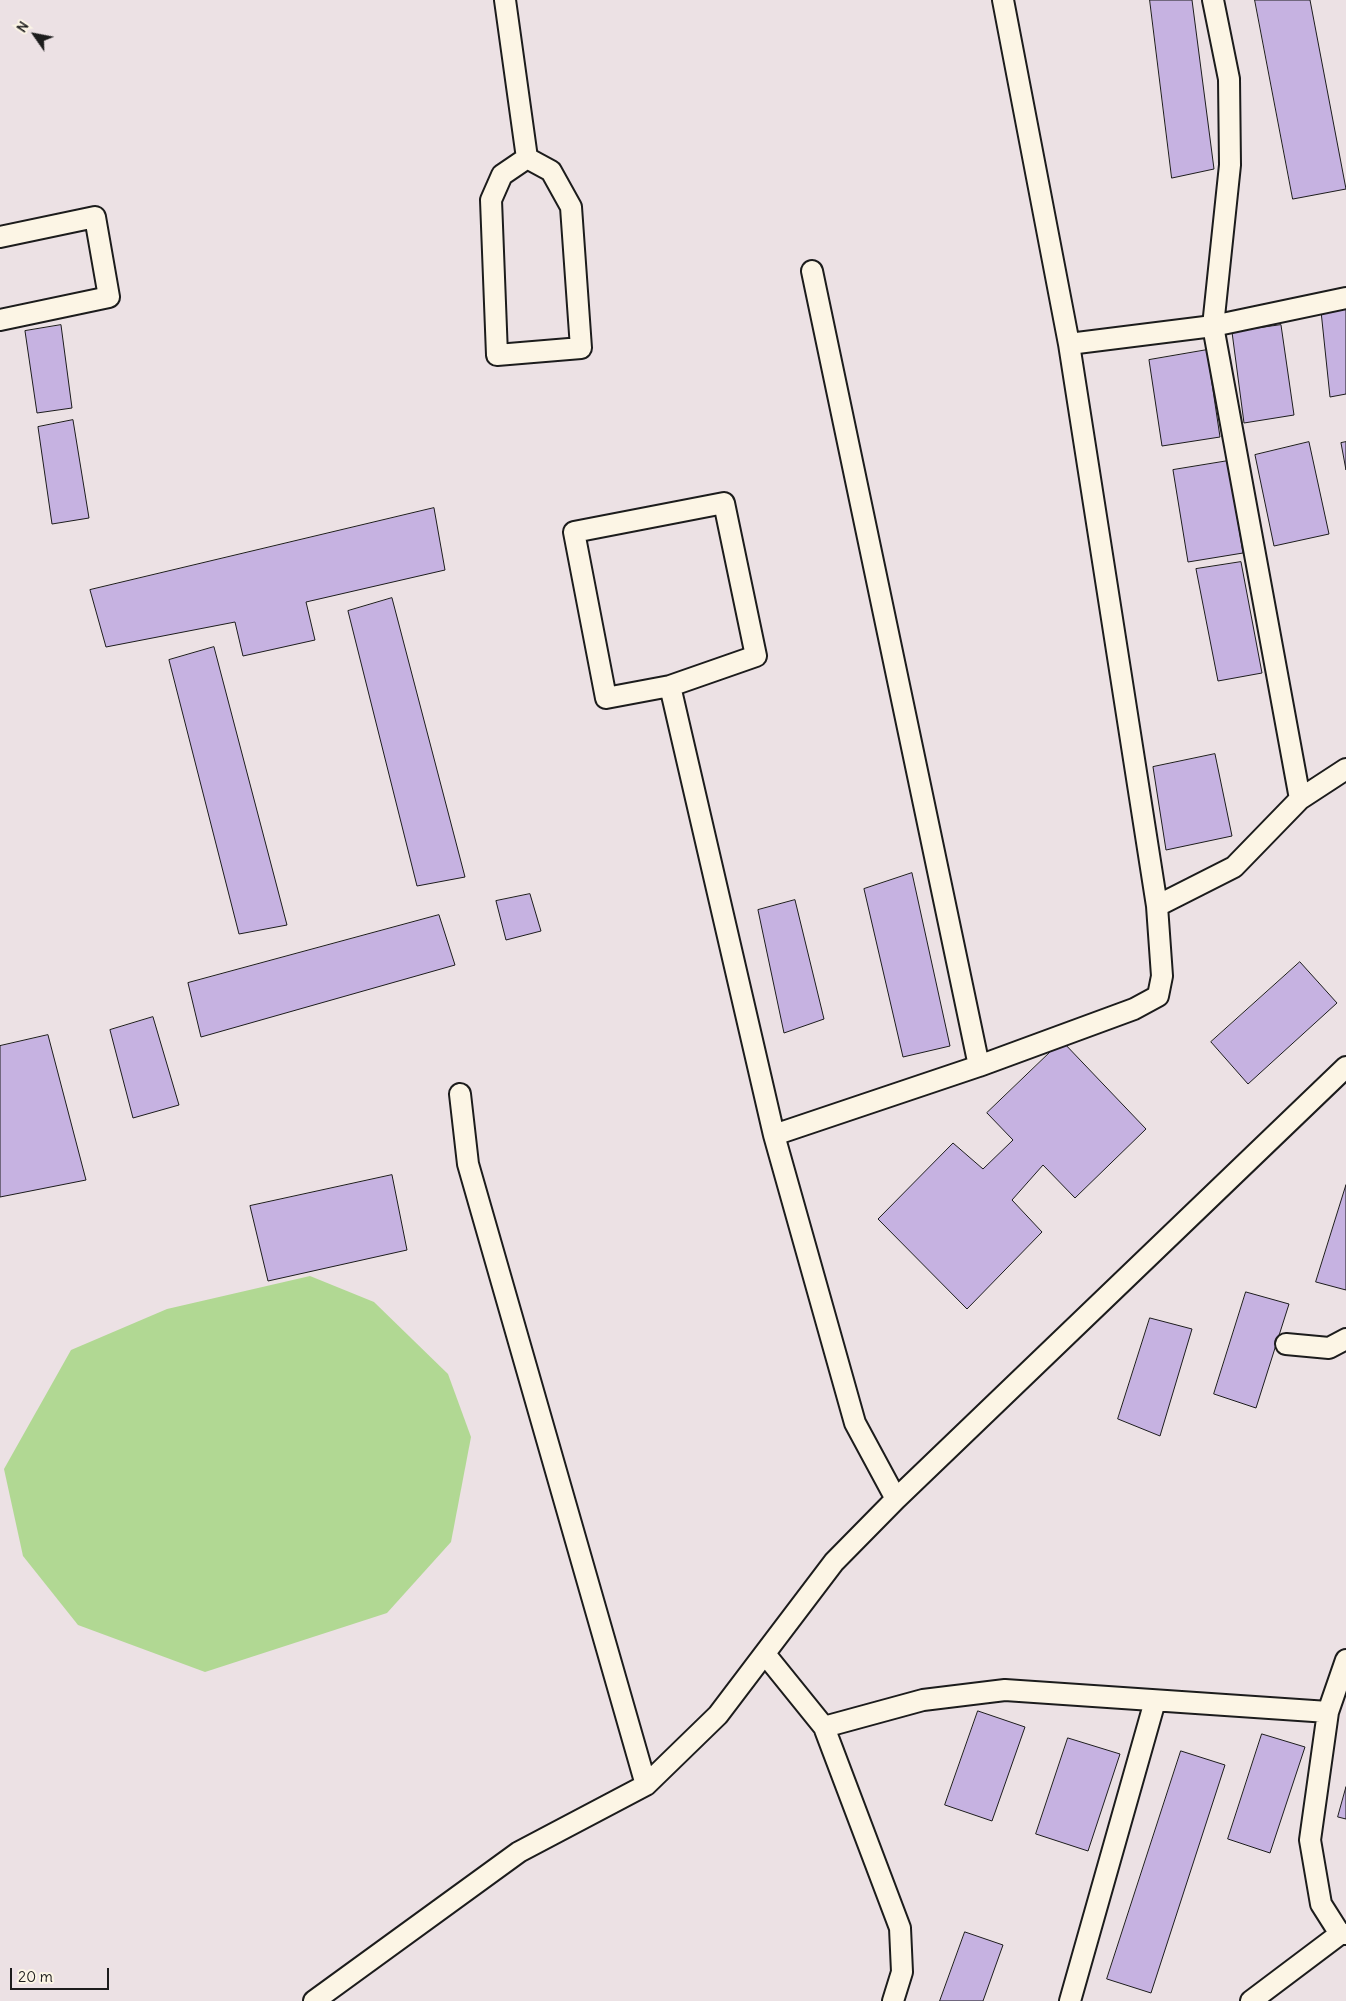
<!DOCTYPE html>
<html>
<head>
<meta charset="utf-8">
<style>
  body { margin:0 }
  #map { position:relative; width:1346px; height:2001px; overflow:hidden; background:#ece1e4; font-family:Delius,sans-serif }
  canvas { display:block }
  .north { position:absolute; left:10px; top:10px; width:50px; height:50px; -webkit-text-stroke:4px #fcf5e5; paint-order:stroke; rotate:303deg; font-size:14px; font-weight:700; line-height:20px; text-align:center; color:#1c1c1c }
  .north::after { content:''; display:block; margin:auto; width:18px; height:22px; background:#1c1c1c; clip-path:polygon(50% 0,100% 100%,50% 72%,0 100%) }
  .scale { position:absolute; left:10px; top:1968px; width:99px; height:22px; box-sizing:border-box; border:2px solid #1c1c1c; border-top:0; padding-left:6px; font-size:15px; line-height:18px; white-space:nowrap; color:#1c1c1c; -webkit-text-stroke:4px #fcf5e5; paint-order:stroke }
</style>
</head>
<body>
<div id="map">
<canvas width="1346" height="2001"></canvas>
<div class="north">N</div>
<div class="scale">20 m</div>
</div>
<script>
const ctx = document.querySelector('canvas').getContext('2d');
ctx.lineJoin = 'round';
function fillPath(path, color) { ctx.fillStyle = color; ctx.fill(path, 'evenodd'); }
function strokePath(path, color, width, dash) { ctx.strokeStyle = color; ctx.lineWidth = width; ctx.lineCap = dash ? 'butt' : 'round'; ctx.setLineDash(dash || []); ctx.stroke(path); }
fillPath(new Path2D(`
  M310,1276L374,1302L448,1374L471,1437L451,1542L387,1613L205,1672L78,1625L23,1556L4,1469L71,1350L167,1309Z`), '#b1d893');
const building = new Path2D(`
  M1150,0H1192L1214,169L1172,178Z
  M1255,0H1310L1346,189L1293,199Z
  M1346,308V394L1330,397L1321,311Z
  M61,325L72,408L37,413L25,331Z
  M1281,325L1294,415L1244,423L1232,332Z
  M1207,350L1220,437L1162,446L1149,360Z
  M73,420L89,518L52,524L38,427Z
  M1309,442L1329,534L1274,546L1255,455Z
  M1346,442V470L1341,443Z
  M1228,461L1243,553L1188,562L1173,470Z
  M434,508L445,570L306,602L315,640L243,656L235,622L106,647L90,590Z
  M1241,562L1262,673L1218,681L1196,569Z
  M392,598L465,877L417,886L348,611Z
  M214,647L287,925L239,934L169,660Z
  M1215,754L1232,836L1166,850L1153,767Z
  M912,873L950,1046L903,1057L864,889Z
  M530,894L541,931L506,940L496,901Z
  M795,900L824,1019L784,1033L758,910Z
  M439,915L455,965L201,1037L188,983Z
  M1300,962L1337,1003L1248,1084L1211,1042Z
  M153,1017L179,1105L133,1118L110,1030Z
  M48,1035L86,1180L0,1197V1046Z
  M1062,1041L1146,1129L1075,1198L1043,1165L1012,1200L1042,1232L967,1309L878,1219L953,1143L983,1169L1013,1140L987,1113Z
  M392,1175L407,1250L268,1281L250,1206Z
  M1346,1185V1290L1316,1282Z
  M1246,1292L1289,1304L1256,1408L1214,1394Z
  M1150,1318L1192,1329L1160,1436L1118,1419Z
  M978,1711L1025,1727L992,1821L945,1805Z
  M1262,1734L1305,1747L1270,1853L1228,1839Z
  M1068,1738L1120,1754L1088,1851L1036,1834Z
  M1181,1751L1225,1765L1151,1993L1107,1979Z
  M1346,1787V1819L1338,1817Z
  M965,1932L1003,1945L983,2001H940Z`);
fillPath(building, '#c6b2e1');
strokePath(building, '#1c1c1c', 1);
const lane = new Path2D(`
  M505,0L527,158
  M1213,0L1229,79L1230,165L1213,326L1300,799
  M527,158L551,171L571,207L581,348L497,355L491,200L502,175Z
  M0,237L95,217L109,297L0,320
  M812,271L979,1066
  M1069,344L1213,326L1346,298
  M670,686L756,656L724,503L574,532L606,698L670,686L774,1135L855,1423L896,1499
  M1157,906L1234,867L1300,799L1346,769
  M460,1094L468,1164L646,1785
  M774,1135L979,1066L1134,1009L1158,996L1162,976L1157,906L1069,344L1003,0
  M1286,1344L1329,1348L1346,1339
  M765,1654L824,1727L900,1928L902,1972L893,2001
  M824,1727L923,1700L1005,1690L1328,1712
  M1340,1934L1321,1904L1310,1840L1328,1712L1346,1660
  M314,2001L519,1852L646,1785L718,1715L834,1562L896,1499L1346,1067
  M1070,2001L1155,1701
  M1251,2001L1340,1934H1346`);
strokePath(lane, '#1c1c1c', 24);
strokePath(lane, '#fcf5e5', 20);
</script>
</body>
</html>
